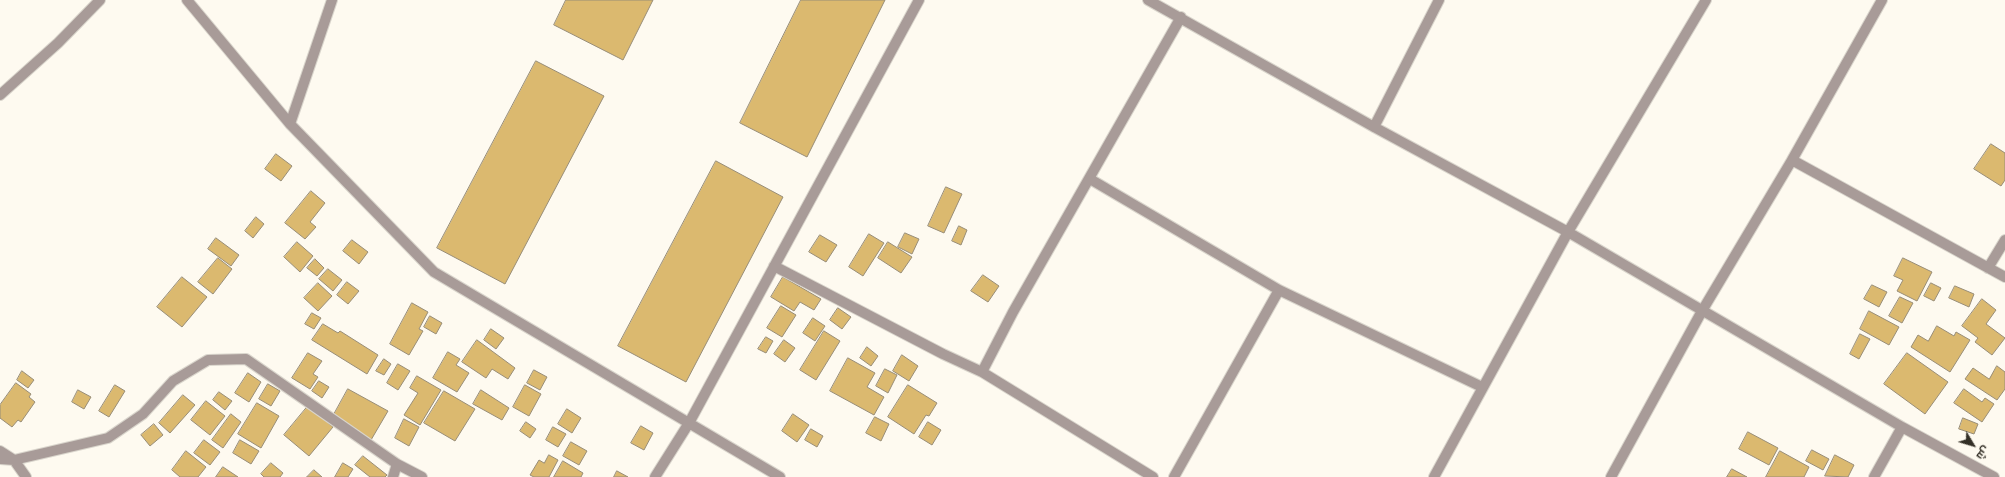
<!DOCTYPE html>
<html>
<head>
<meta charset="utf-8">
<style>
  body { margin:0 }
  #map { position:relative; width:2005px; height:477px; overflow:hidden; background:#fefaf0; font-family:"Varela Round",Cairo,sans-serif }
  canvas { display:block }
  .north { position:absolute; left:1953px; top:425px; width:40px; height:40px; -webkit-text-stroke:3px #fefaf0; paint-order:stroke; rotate:128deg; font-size:11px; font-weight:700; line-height:16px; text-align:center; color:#332f26 }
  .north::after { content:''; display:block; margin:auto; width:14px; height:18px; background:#332f26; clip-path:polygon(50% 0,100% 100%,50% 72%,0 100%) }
</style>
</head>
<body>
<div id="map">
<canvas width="2005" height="477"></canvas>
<div class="north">ش</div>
</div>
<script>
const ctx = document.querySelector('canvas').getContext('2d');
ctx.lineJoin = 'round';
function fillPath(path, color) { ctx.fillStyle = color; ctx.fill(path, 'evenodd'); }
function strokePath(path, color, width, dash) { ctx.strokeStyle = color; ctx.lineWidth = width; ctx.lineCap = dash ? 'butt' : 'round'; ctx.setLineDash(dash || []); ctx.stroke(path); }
const building = new Path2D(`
  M566,0H653L623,60L554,25Z
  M801,0H885L807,157L740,123Z
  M536,61L604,96L505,284L437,248Z
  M1991,144L2005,153V180L2001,186L1974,169Z
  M276,154L292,166L281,181L265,169Z
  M716,161L783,197L686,382L618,346Z
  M946,187L962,194L944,233L928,226Z
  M311,191L325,203L310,222L316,227L305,239L285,223Z
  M256,217L264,224L253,238L245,231Z
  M959,226L967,230L961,245L952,241Z
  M905,233L919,239L912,254L898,247Z
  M869,234L884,243L863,276L849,267Z
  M820,235L837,245L826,262L809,252Z
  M216,238L239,255L231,266L208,249Z
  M352,240L368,252L359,264L343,251Z
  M297,242L313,256L300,272L284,257Z
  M888,242L912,257L901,273L878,258Z
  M218,258L232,269L213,294L198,282Z
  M1903,258L1932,272L1917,301L1897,291L1903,280L1894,276Z
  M315,259L324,268L317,276L307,268Z
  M328,269L342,280L333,291L319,279Z
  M983,275L999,286L988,302L971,291Z
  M182,277L207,297L182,327L157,307Z
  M783,277L821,299L814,310L800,302L794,311L771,297Z
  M347,282L359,291L348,304L337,295Z
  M318,283L332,296L318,311L304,298Z
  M1931,283L1941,288L1934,301L1924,296Z
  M1872,285L1887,292L1879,307L1864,299Z
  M1955,286L1974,294L1969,307L1949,298Z
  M1900,297L1913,303L1902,323L1889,316Z
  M1982,299L1996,310L1986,324L2005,338L1992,355L1975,342L1978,338L1962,326Z
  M412,303L428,312L419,329L423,331L409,355L390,344Z
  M781,306L796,315L782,337L767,328Z
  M838,308L851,317L842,329L830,320Z
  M1869,311L1899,327L1889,345L1860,329Z
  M312,313L321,318L314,329L305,324Z
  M430,316L442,323L436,334L424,327Z
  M813,318L825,326L815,341L803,333Z
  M323,324L338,333L340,331L378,355L367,374L312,340Z
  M1937,326L1954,336L1956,332L1970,340L1950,372L1911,347L1918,335L1928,341Z
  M491,329L504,338L496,349L484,340Z
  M824,331L840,341L816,380L800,370Z
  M1860,334L1870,339L1859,359L1850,354Z
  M766,337L773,341L766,353L758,349Z
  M477,340L515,368L508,379L492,369L486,378L462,362Z
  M784,340L795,348L785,362L774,354Z
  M867,347L878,356L871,366L860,358Z
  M448,352L460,359L456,365L469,373L457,392L433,378Z
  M308,353L322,361L313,374L318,377L310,389L292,378Z
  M1907,353L1948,382L1925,414L1884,384Z
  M902,355L918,366L909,381L893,371Z
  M848,358L875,373L867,387L884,397L874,415L830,391Z
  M384,359L391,364L384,375L376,371Z
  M398,364L410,371L398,390L387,383Z
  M1997,366L2005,372V389L1997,400L1965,379L1973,368L1989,379Z
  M885,369L897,375L888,393L876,386Z
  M534,370L547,377L540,390L527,383Z
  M22,371L34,380L28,388L17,380Z
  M248,373L261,382L249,402L235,393Z
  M417,376L441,390L420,425L404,415L418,393L410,388Z
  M319,381L329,387L322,398L312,391Z
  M16,383L31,394L29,397L35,402L21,422L18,420L12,427L0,418V405Z
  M268,384L280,391L271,406L259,399Z
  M115,385L125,391L109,417L99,411Z
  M525,385L541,394L529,416L513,407Z
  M908,385L937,403L929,416L926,415L914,434L888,417Z
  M348,389L388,411L371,440L332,418Z
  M1964,389L1982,402L1985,398L1994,404L1982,422L1954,403Z
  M78,390L91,397L84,409L72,402Z
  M481,390L509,408L502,420L473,404Z
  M444,391L475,409L455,441L424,423Z
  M219,392L232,401L225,410L213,400Z
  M183,395L195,405L170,433L159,423Z
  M206,401L225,416L210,435L191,420Z
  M257,403L279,416L261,448L238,434Z
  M308,406L333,427L309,456L284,435Z
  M567,409L581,418L572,433L558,424Z
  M231,414L241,422L223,448L212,440Z
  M793,414L809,425L797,442L782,431Z
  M875,417L889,424L881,441L866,433Z
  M1963,418L1978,424L1974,434L1959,429Z
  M404,419L419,427L409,446L395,438Z
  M526,422L536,429L530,438L520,431Z
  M928,422L941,430L932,445L919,437Z
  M154,424L163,435L150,446L141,435Z
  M641,426L653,433L644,450L631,443Z
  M553,427L566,434L558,447L546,440Z
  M811,429L823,436L817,447L805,440Z
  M1748,432L1778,448L1769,465L1739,449Z
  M204,440L220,452L210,465L194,453Z
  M240,440L259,451L251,464L233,453Z
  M571,442L587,451L579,465L563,456Z
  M1812,450L1829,459L1823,470L1806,461Z
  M186,451L206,467L198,477H180L172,470Z
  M1780,451L1809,467L1804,477H1766Z
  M549,455L558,460L549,477H534L530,475L539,460L544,463Z
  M1835,455L1854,465L1848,477L1825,476Z
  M363,456L387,475L385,477H370L355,465Z
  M563,461L583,473L581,477H554Z
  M271,463L283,473L280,477H264L261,474Z
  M343,463L353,469L348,477H335Z
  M223,467L238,477H216Z
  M1732,469L1747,477H1727Z
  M314,470L322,477H307Z
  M617,471L628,477H614Z`);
fillPath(building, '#dbb96f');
strokePath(building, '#988d77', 1);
const minor = new Path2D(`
  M187,0L290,124L434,272L780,477
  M1148,0L1374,127L1568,232L1902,427L1994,477
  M0,95L58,43L100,0
  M290,124L332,0
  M1374,127L1439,0
  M1792,160L2005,277
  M1090,179L1279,290L1482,387
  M774,266L943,354L982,372L1013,312L1181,17
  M1988,268L2005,240
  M982,372L1153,477
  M0,451L14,460L26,477
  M0,459L14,460L108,438L143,414L173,381L208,360L246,359L397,464L422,477
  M393,477L397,464
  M655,477L689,423L919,0
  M1174,477L1279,290
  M1434,477L1568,232L1706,0
  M1611,477L1702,311L1792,160L1882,0
  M1874,477L1902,427`);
strokePath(minor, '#d9d5cc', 12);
strokePath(minor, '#a89b98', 10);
</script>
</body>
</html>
